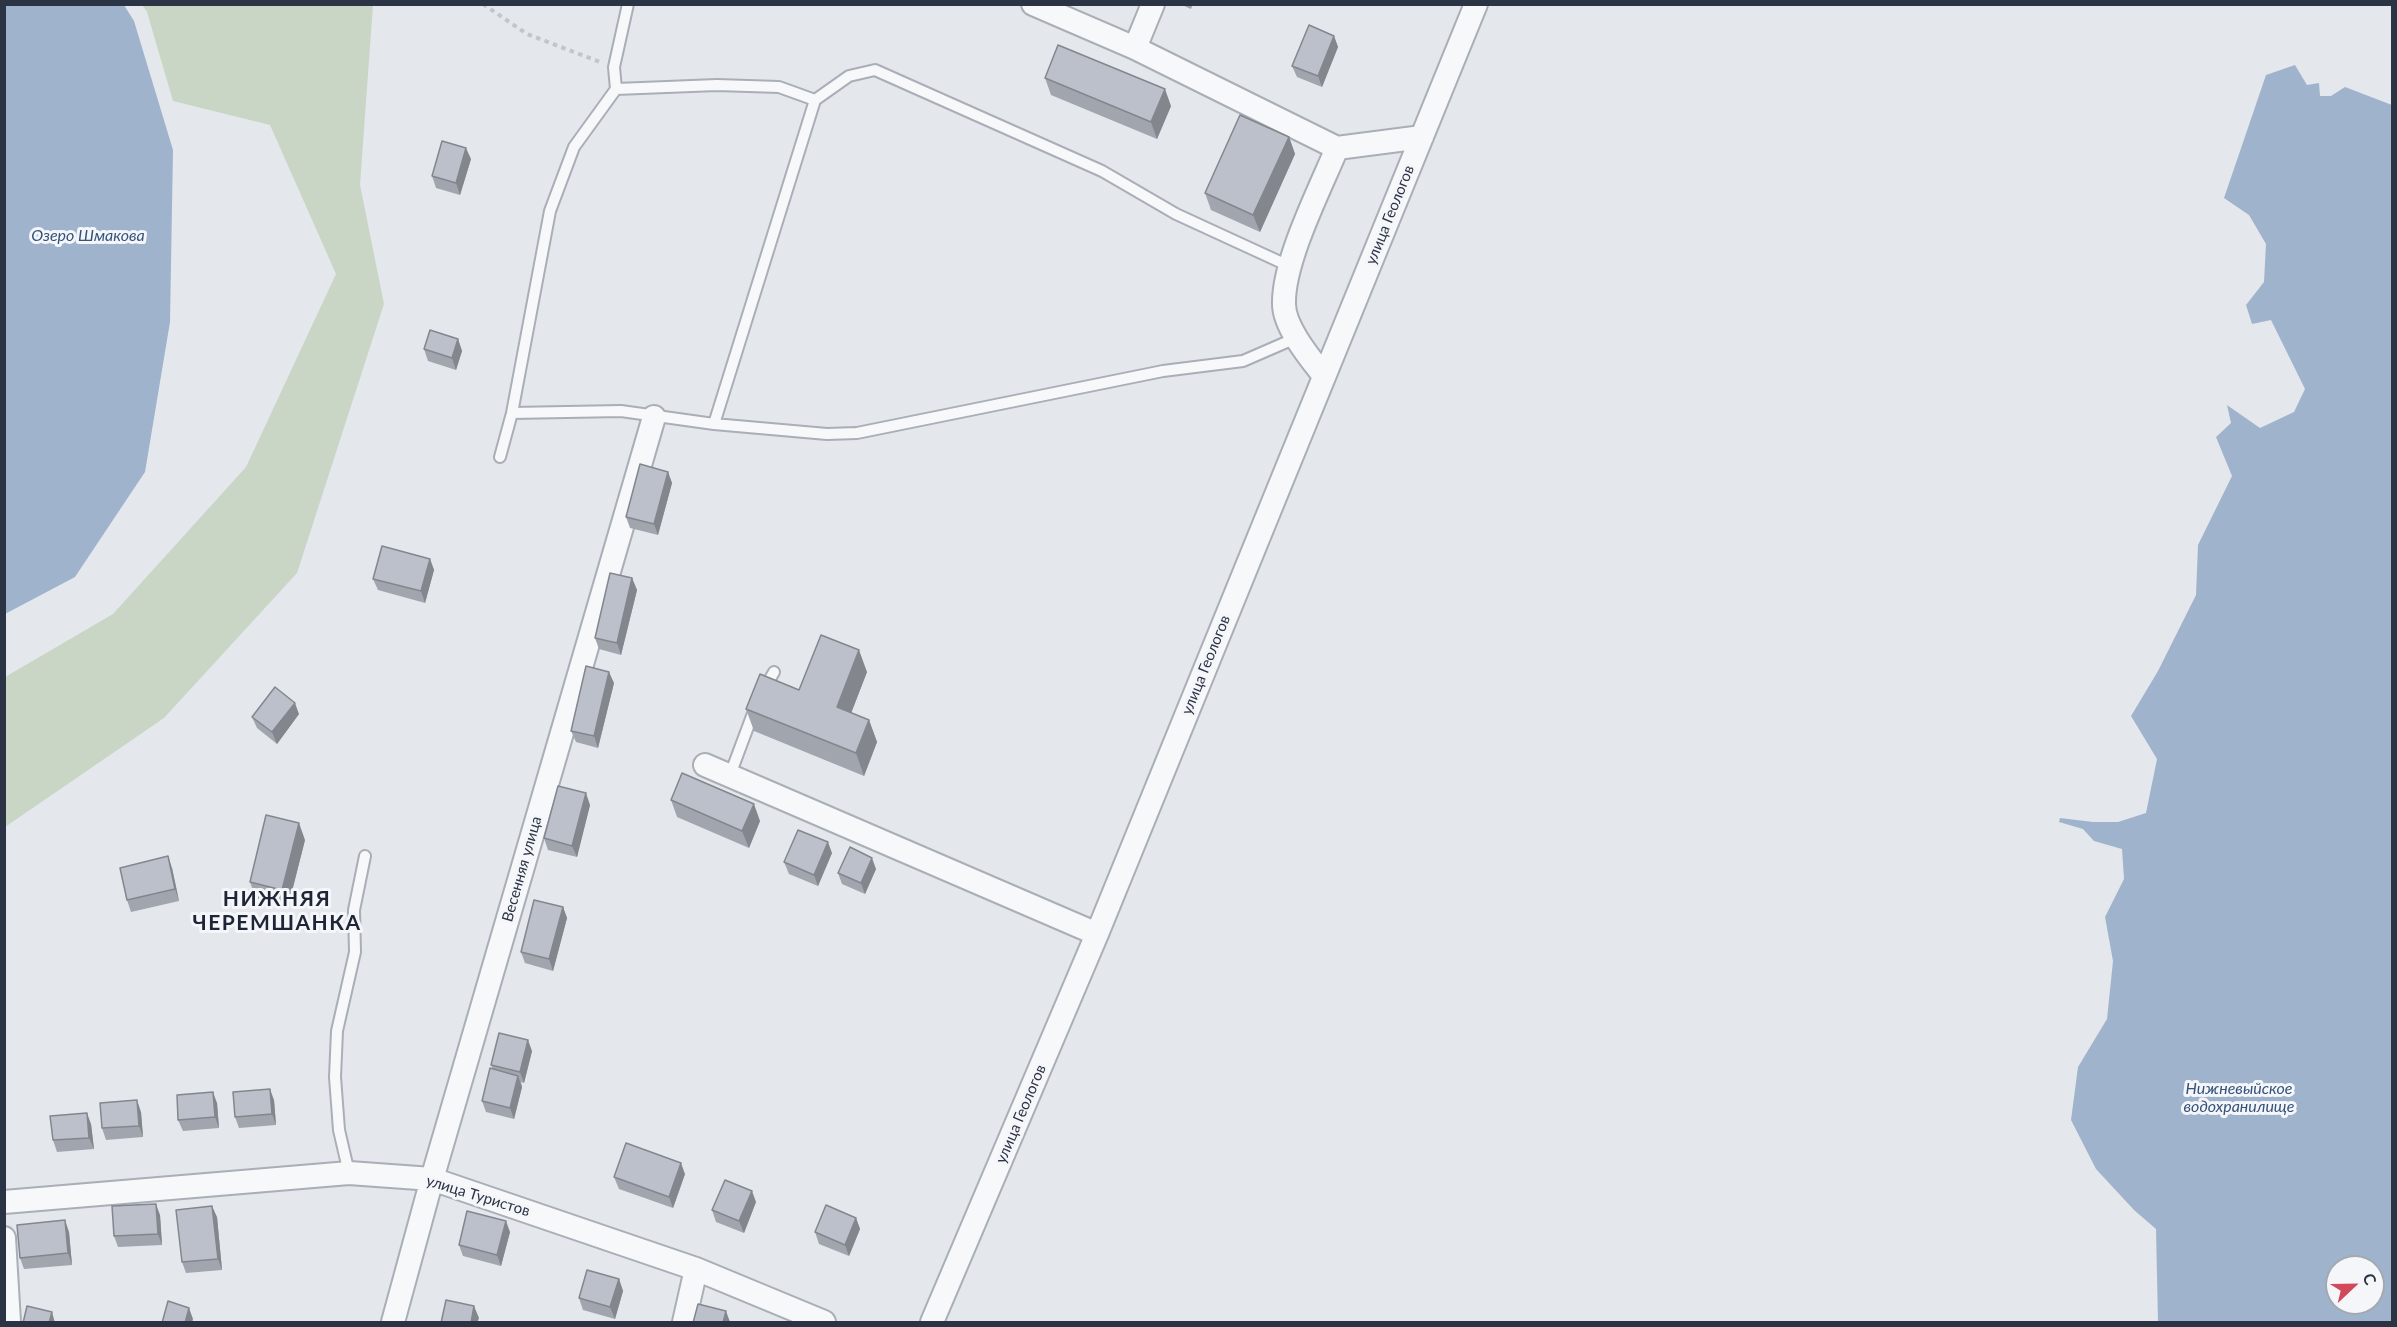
<!DOCTYPE html>
<html>
<head>
<meta charset="utf-8">
<style>
  body { margin:0 }
  #map { position:relative; width:2397px; height:1327px; overflow:hidden; background:#e4e7ec; font-family:Lato,sans-serif }
  canvas { display:block }
  .frame { position:absolute; inset:0; border:6px solid #2b3445; pointer-events:none }
  .north { position:absolute; left:2325px; top:1255px; width:60px; height:60px; box-sizing:border-box; background:#f4f6f9; border:2px solid #a4a8b1; border-radius:50%; rotate:68deg; font-size:16px; font-weight:700; line-height:24px; text-align:center; color:#2b3445 }
  .north::after { content:''; display:block; margin:auto; width:21px; height:27px; background:#d1495b; clip-path:polygon(50% 0,100% 100%,50% 72%,0 100%) }
</style>
</head>
<body>
<div id="map">
<canvas width="2397" height="1327"></canvas>
<div class="frame"></div>
<div class="north">С</div>
</div>
<script>
const ctx = document.querySelector('canvas').getContext('2d');
ctx.lineJoin = 'round';
function fillPath(path, color) { ctx.fillStyle = color; ctx.fill(path, 'evenodd'); }
function strokePath(path, color, width, dash) { ctx.strokeStyle = color; ctx.lineWidth = width; ctx.lineCap = dash ? 'butt' : 'round'; ctx.setLineDash(dash || []); ctx.stroke(path); }
function label(font, color, halo, rows, align = 'center') {
  ctx.font = font + ' Lato,sans-serif'; ctx.lineWidth = 6; ctx.setLineDash([]); ctx.textBaseline = 'middle'; ctx.strokeStyle = halo; ctx.fillStyle = color; for (const [text, x, y, turn = 0] of rows) {
    ctx.save(); ctx.translate(x, y); ctx.rotate((+turn || 0) * Math.PI / 180); ctx.textAlign = isNaN(turn) ? turn : align; if (halo) ctx.strokeText(text, 0, 0); ctx.fillText(text, 0, 0); ctx.restore();
  }
}
fillPath(new Path2D(`
  M142,5H373L360,185L384,304L297,573L164,718L5,827V677L113,614L246,467L336,274L270,125L173,101L147,12Z`), '#c9d6c5');
fillPath(new Path2D(`
  M5,4L124,5L134,21L173,150L170,322L145,472L75,577L5,614Z
  M2295,65L2307,85L2319,83L2320,96H2331L2345,87L2392,105V1322H2158L2156,1229L2134,1210L2096,1169L2071,1120L2078,1067L2107,1019L2113,961L2105,917L2124,879L2122,849L2094,841L2083,829L2059,822L2060,818L2093,822H2118L2146,813L2157,759L2131,716L2158,671L2196,595L2198,545L2232,476L2216,437L2231,423L2227,405L2260,428L2294,412L2305,389L2271,320L2252,324L2246,305L2264,282L2266,244L2249,215L2224,198L2266,75ZM2337,1267H2373V1303H2337Z`), '#9fb4cc');
const lane = new Path2D(`
  M616,89L614,67L628,4
  M512,413L621,411L714,424L827,434L857,433L1163,371L1243,361L1296,338
  M714,424L815,100L849,76L875,70L1102,171L1176,214L1289,266
  M500,457L512,413L550,211L574,147L616,89L717,85L779,87L815,100
  M763,691L774,672
  M730,775L755,708
  M349,1173L339,1130L335,1077L337,1031L355,952L354,910L365,856`);
const street = new Path2D(`
  M1033,4L1135,48L1337,148L1422,137
  M1135,48L1153,4
  M1324,376C1310,358 1284,327 1284,304C1283,261 1320,189 1337,148
  M705,765L1097,934
  M4,1202L349,1173L432,1179L696,1269L824,1322
  M4,1238L9,1322
  M393,1322L432,1179L654,417
  M684,1322L696,1269
  M932,1322L1097,934L1476,4`);
strokePath(lane, '#a9aeb7', 14);
strokePath(street, '#a9aeb7', 26);
strokePath(new Path2D(`
  M483,4L527,34L600,62`), '#c2c5cb', 4, [4.5, 4.5]);
strokePath(lane, '#f7f8fa', 10);
strokePath(street, '#f7f8fa', 22);
fillPath(new Path2D(`
  M1180,4H1193L1191,9Z
  M1334,36L1338,47L1322,87L1297,77L1292,66Z
  M1045,78L1171,106L1157,139L1051,95Z
  M1289,137L1295,154L1260,232L1211,210L1205,193Z
  M471,159L460,195L436,188L432,176Z
  M458,339L462,351L456,370L428,361L424,349Z
  M668,472L672,483L658,535L630,528L626,517Z
  M430,559L434,570L425,603L378,590L373,579Z
  M632,578L637,590L621,655L599,649L595,638Z
  M867,672L851,713L869,720L877,742L864,776L754,731L746,709L799,690Z
  M614,683L598,748L576,742L571,731Z
  M299,714L277,744L257,728L252,717Z
  M671,800L760,821L749,848L677,817Z
  M590,805L577,857L548,850L544,838Z
  M305,840L288,907L256,899L250,882Z
  M832,853L818,886L789,874L784,862Z
  M172,868L179,901L131,912L127,900Z
  M876,869L865,894L842,884L838,873Z
  M563,907L567,918L553,971L525,963L521,952Z
  M532,1051L524,1083L521,1082L522,1087L514,1119L486,1112L482,1101L493,1069L491,1065Z
  M274,1100L276,1125L239,1128L235,1117Z
  M217,1103L219,1128L183,1131L178,1120Z
  M141,1112L143,1137L106,1140L102,1128Z
  M91,1124L94,1149L57,1152L53,1140Z
  M685,1174L673,1208L619,1189L614,1177Z
  M756,1202L744,1233L716,1222L712,1210Z
  M160,1215L162,1245L118,1247L114,1236Z
  M217,1217L222,1270L186,1273L182,1262Z
  M856,1218L860,1229L849,1256L819,1244L815,1232Z
  M69,1232L72,1265L24,1269L20,1258Z
  M510,1232L501,1266L463,1256L459,1245Z
  M619,1279L623,1291L615,1319L583,1310L579,1298Z`), '#a1a5ae');
fillPath(new Path2D(`
  M1334,36L1338,47L1322,87L1318,76Z
  M1165,89L1171,106L1157,139L1151,122Z
  M1289,137L1295,154L1260,232L1253,215Z
  M466,148L471,159L460,195L456,183Z
  M458,339L462,351L456,370L452,358Z
  M668,472L672,483L658,535L654,524Z
  M430,559L434,570L425,603L421,591Z
  M632,578L637,590L621,655L617,643Z
  M859,650L867,672L845,729L837,707Z
  M609,672L614,683L598,748L594,736Z
  M295,703L299,714L277,744L272,732Z
  M869,720L877,742L864,776L856,753Z
  M586,793L590,805L577,857L572,846Z
  M754,804L760,821L749,848L742,831Z
  M299,823L305,840L288,907L282,890Z
  M828,842L832,853L818,886L814,875Z
  M168,856L172,868L179,901L175,889Z
  M872,858L876,869L865,894L861,883Z
  M563,907L567,918L553,971L549,959Z
  M528,1040L532,1051L524,1083L520,1072Z
  M518,1076L522,1087L514,1119L510,1108Z
  M270,1089L274,1100L276,1125L272,1114Z
  M213,1092L217,1103L219,1128L215,1117Z
  M137,1100L141,1112L143,1137L139,1126Z
  M87,1113L91,1124L94,1149L89,1138Z
  M681,1163L685,1174L673,1208L669,1197Z
  M752,1191L756,1202L744,1233L739,1221Z
  M156,1204L160,1215L162,1245L158,1234Z
  M212,1206L217,1217L222,1270L218,1259Z
  M856,1218L860,1229L849,1256L845,1245Z
  M65,1220L69,1232L72,1265L68,1253Z
  M506,1221L510,1232L501,1266L497,1255Z
  M619,1279L623,1291L615,1319L610,1307Z
  M474,1306L479,1318L477,1323H471Z
  M189,1308L193,1319L192,1323H185Z
  M726,1311L730,1322L723,1323Z
  M52,1312L55,1323H49Z`), '#83868d');
const building = new Path2D(`
  M1309,25L1334,36L1318,76L1292,66Z
  M1058,45L1165,89L1151,122L1045,78Z
  M1240,115L1289,137L1253,215L1205,193Z
  M442,141L466,148L456,183L432,176Z
  M430,330L458,339L452,358L424,349Z
  M640,464L668,472L654,524L626,517Z
  M382,546L430,559L421,591L373,579Z
  M610,573L632,578L617,643L595,638Z
  M821,635L859,650L837,707L869,720L856,753L746,709L760,674L799,690Z
  M586,666L609,672L594,736L571,731Z
  M275,687L295,703L272,732L252,717Z
  M682,773L754,804L742,831L671,800Z
  M558,786L586,793L572,846L544,838Z
  M266,815L299,823L282,890L250,882Z
  M798,830L828,842L814,875L784,862Z
  M850,847L872,858L861,883L838,873Z
  M168,856L175,889L127,900L120,868Z
  M534,900L563,907L549,959L521,952Z
  M499,1033L528,1040L520,1072L491,1065Z
  M490,1068L518,1076L510,1108L482,1101Z
  M270,1089L272,1114L235,1117L233,1092Z
  M213,1092L215,1117L178,1120L177,1095Z
  M137,1100L139,1126L102,1128L100,1103Z
  M87,1113L89,1138L53,1140L50,1116Z
  M626,1143L681,1163L669,1197L614,1177Z
  M725,1180L752,1191L739,1221L712,1210Z
  M156,1204L158,1234L114,1236L112,1206Z
  M826,1205L856,1218L845,1245L815,1232Z
  M212,1206L218,1259L182,1262L176,1210Z
  M467,1211L506,1221L497,1255L459,1245Z
  M65,1220L68,1253L20,1258L17,1225Z
  M587,1270L619,1279L610,1307L579,1298Z
  M446,1300L474,1306L471,1323H441Z
  M168,1301L189,1308L185,1323H162Z
  M698,1304L726,1311L723,1323H693Z
  M27,1306L52,1312L49,1323H23Z`);
fillPath(building, '#bbc0ca');
strokePath(building, '#83868d', 1.5);
label('15px', '#2b3445', '#f4f6f9', [
  ["улица Геологов",1390,215,-68],
  ["улица Геологов",1206,665,-68],
  ["Весенняя улица",522,869,-74],
  ["улица Геологов",1021,1114,-67],
  ["улица Туристов",478,1196,17]
]);
label('italic 16px', '#34527a', '#f4f6f9', [
  ["Озеро Шмакова",88,236],
  ["Нижневыйское",2239,1089],
  ["водохранилище",2239,1107]
]);
ctx.letterSpacing = '1.5px';
label('bold 21px', '#1d2536', '#f4f6f9', [
  ["НИЖНЯЯ",277,899],
  ["ЧЕРЕМШАНКА",277,923]
]);
ctx.letterSpacing = '0px';
</script>
</body>
</html>
